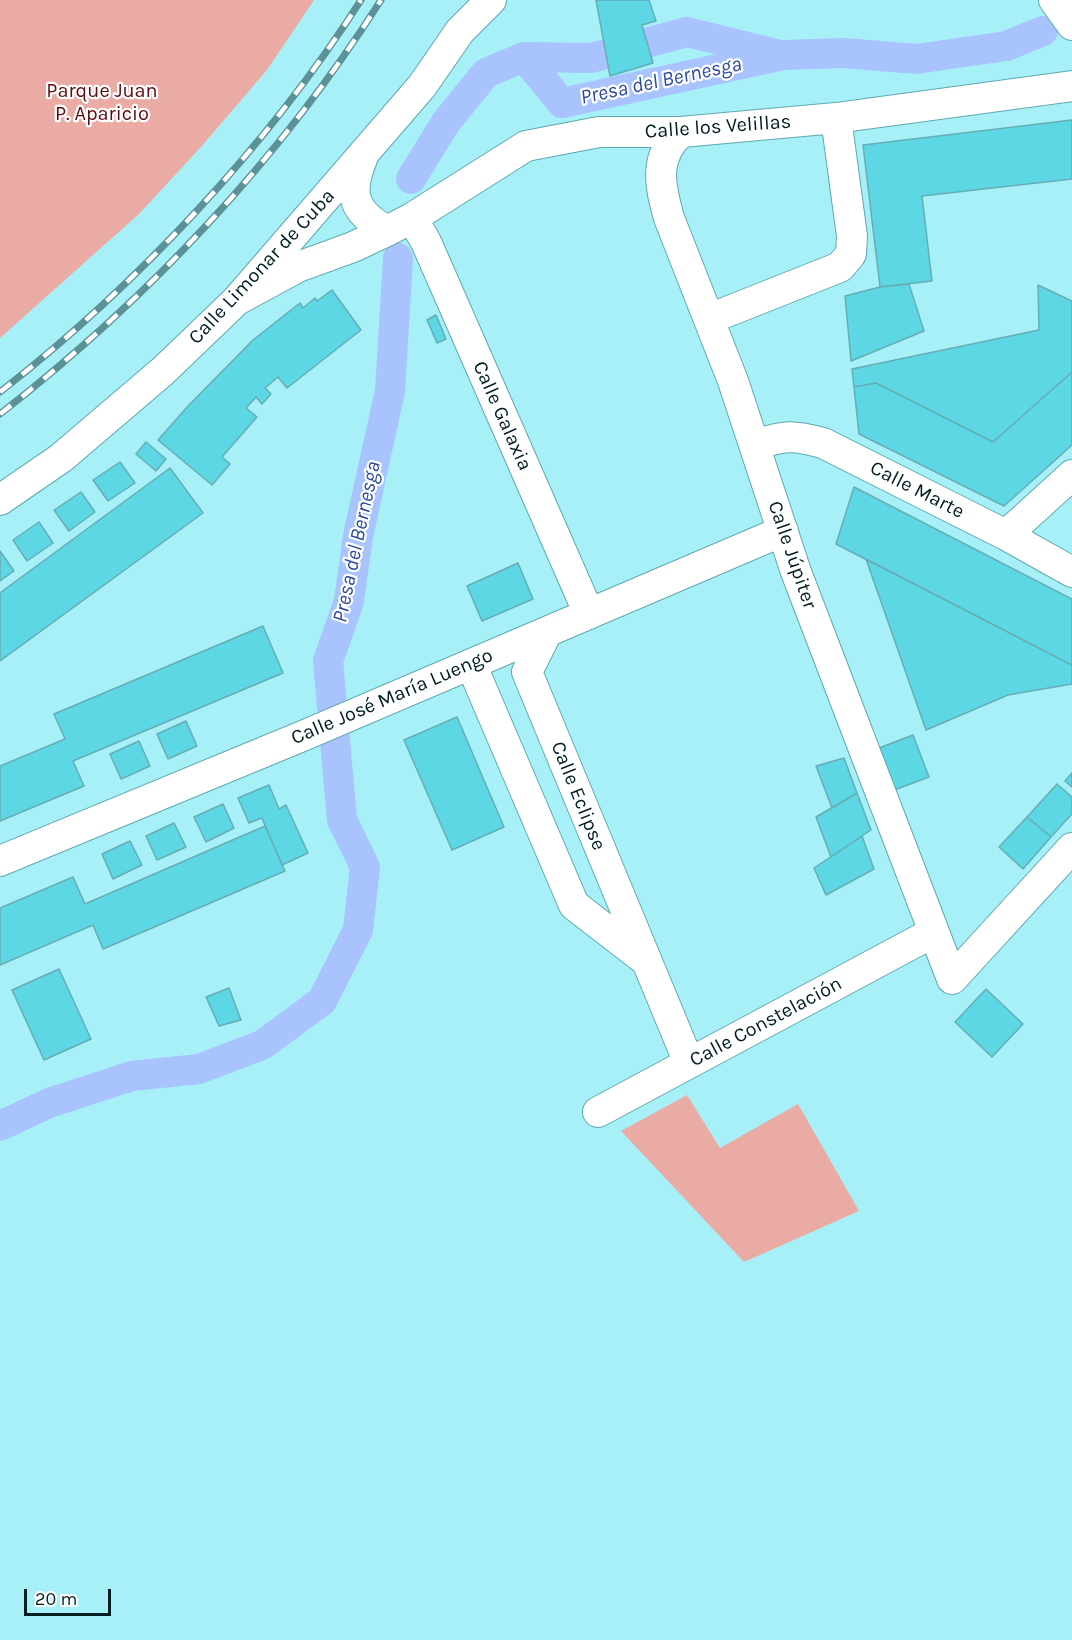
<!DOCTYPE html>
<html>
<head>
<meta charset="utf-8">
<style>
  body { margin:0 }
  #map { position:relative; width:1072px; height:1640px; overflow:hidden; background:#a7f0f8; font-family:Karla,sans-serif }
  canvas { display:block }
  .scale { position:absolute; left:24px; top:1589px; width:87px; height:27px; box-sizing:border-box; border:3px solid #011e21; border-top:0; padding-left:8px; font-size:18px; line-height:21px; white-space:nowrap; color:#011e21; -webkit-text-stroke:4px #fff; paint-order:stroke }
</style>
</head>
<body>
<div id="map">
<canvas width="1072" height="1640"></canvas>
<div class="scale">20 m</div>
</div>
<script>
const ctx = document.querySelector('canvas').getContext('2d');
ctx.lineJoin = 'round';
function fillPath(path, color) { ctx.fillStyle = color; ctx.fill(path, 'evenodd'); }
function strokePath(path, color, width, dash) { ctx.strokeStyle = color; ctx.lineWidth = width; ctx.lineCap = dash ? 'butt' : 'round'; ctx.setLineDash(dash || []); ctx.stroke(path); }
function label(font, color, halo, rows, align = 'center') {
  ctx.font = font + ' Karla,sans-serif'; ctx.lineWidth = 4.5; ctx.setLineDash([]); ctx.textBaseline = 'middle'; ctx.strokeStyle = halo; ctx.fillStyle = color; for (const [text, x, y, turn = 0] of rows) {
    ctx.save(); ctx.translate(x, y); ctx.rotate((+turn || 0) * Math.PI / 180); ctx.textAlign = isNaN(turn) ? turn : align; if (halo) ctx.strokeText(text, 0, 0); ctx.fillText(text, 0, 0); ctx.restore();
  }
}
fillPath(new Path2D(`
  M0,0H314L267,70L201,147L139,214L0,338Z
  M687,1095L720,1148L798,1104L859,1211L744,1262L621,1131Z`), '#ebaba5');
strokePath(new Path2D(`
  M524,57L591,58L687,32L776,54
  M411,179L446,122L486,73L524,57L562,103L783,55L844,53L916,59L1006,46L1043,31
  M0,1126L49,1103L132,1076L199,1069L262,1045L322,1001L358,930L365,867L342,820L328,661L349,601L358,536L390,391L398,258`), '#a8c3fd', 30);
const building = new Path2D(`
  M596,0H649L656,21L642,25L653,63L610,76Z
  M1072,120V179L922,196L932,281L880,287L863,145Z
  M909,284L924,331L851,361L845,296L880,287Z
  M1038,285L1072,301V372L993,442L876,383L854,387L852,369L1039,330Z
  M332,290L361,330L287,388L278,377L265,388L271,394L262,404L256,397L246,408L257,417L222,457L230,464L212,485L158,440L189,405L253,340L300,303L303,308L315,298L317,301Z
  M436,315L446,339L437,343L427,320Z
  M1072,372V445L1004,506L859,434L854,387L876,383L993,442Z
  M146,442L166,459L156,471L136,454Z
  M120,462L135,483L108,501L93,480Z
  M170,468L203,513L0,661V593Z
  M854,487L1072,599V665L836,544Z
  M81,492L95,512L69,531L54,510Z
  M39,522L53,543L27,561L13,540Z
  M0,551L14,571L0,581Z
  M866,559L1072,665V684L1008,695L926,730Z
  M518,563L533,599L482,621L467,586Z
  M263,626L283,673L73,761L84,786L0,821V766L65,739L54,714Z
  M457,717L504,827L452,850L404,740Z
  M186,721L197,746L168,759L157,734Z
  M913,735L929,777L894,790L879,748Z
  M139,741L150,766L121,779L110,754Z
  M844,758L857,793L832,808L816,766Z
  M1072,773V787L1065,781Z
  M1057,784L1072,797V814L1051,837L1027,817Z
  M269,785L279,809L286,805L308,853L282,865L262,818L249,823L238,798Z
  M857,793L871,830L831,857L816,817Z
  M223,804L234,828L206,842L194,817Z
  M1027,817L1051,837L1023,869L999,847Z
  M174,823L186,847L157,860L146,836Z
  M265,826L285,871L103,949L93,925L0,965V908L73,877L85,904Z
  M862,836L874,869L826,895L814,868Z
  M130,841L142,865L113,879L102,854Z
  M59,969L91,1039L44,1060L12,990Z
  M229,988L241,1020L219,1026L206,997Z
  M986,989L1023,1024L992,1057L955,1022Z`);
fillPath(building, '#5dd7e4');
strokePath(building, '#66adb5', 1.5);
const minor = new Path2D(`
  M1054,0L1072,25
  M681,132C653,157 660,186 669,218L733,381L796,572L952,979L1072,848
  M362,159C347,195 354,212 387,231
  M412,218L426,242L589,614
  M237,300L298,267L353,247L387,231L412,218L526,146L599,132H681L836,118L1072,86
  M709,319L840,267L851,254L852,236L836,118
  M755,445C785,435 793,435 823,443L1006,535L1072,572
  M0,500L61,458L163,371L237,300L422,86L460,31L491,0
  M1006,535L1072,475
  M547,632L527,672L689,1063
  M471,664L574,905L644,959
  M0,861L305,735L783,531
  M598,1112L934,932`);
strokePath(minor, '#61a8b0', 32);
strokePath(minor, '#fff', 30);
const rail = new Path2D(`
  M0,392C136,286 268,146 361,0
  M0,414C148,299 280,159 381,0`);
strokePath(rail, '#5c9197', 7);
strokePath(rail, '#fff', 4.5, [14]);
label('20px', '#5b0b0f', '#fff', [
  ["Parque Juan",102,91],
  ["P. Aparicio",102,114]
]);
label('20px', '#011e21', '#fff', [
  ["Calle los Velillas",718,127,-4],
  ["Calle Limonar de Cuba",262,267,-47],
  ["Calle Galaxia",502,416,66],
  ["Calle Marte",917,490,27],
  ["Calle Júpiter",792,555,71],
  ["Calle José María Luengo",392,697,-23],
  ["Calle Eclipse",578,796,68],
  ["Calle Constelación",766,1022,-28]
]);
label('italic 21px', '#2b4c9e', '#fff', [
  ["Presa del Bernesga",661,81,-12],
  ["Presa del Bernesga",357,542,-78]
]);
</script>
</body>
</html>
